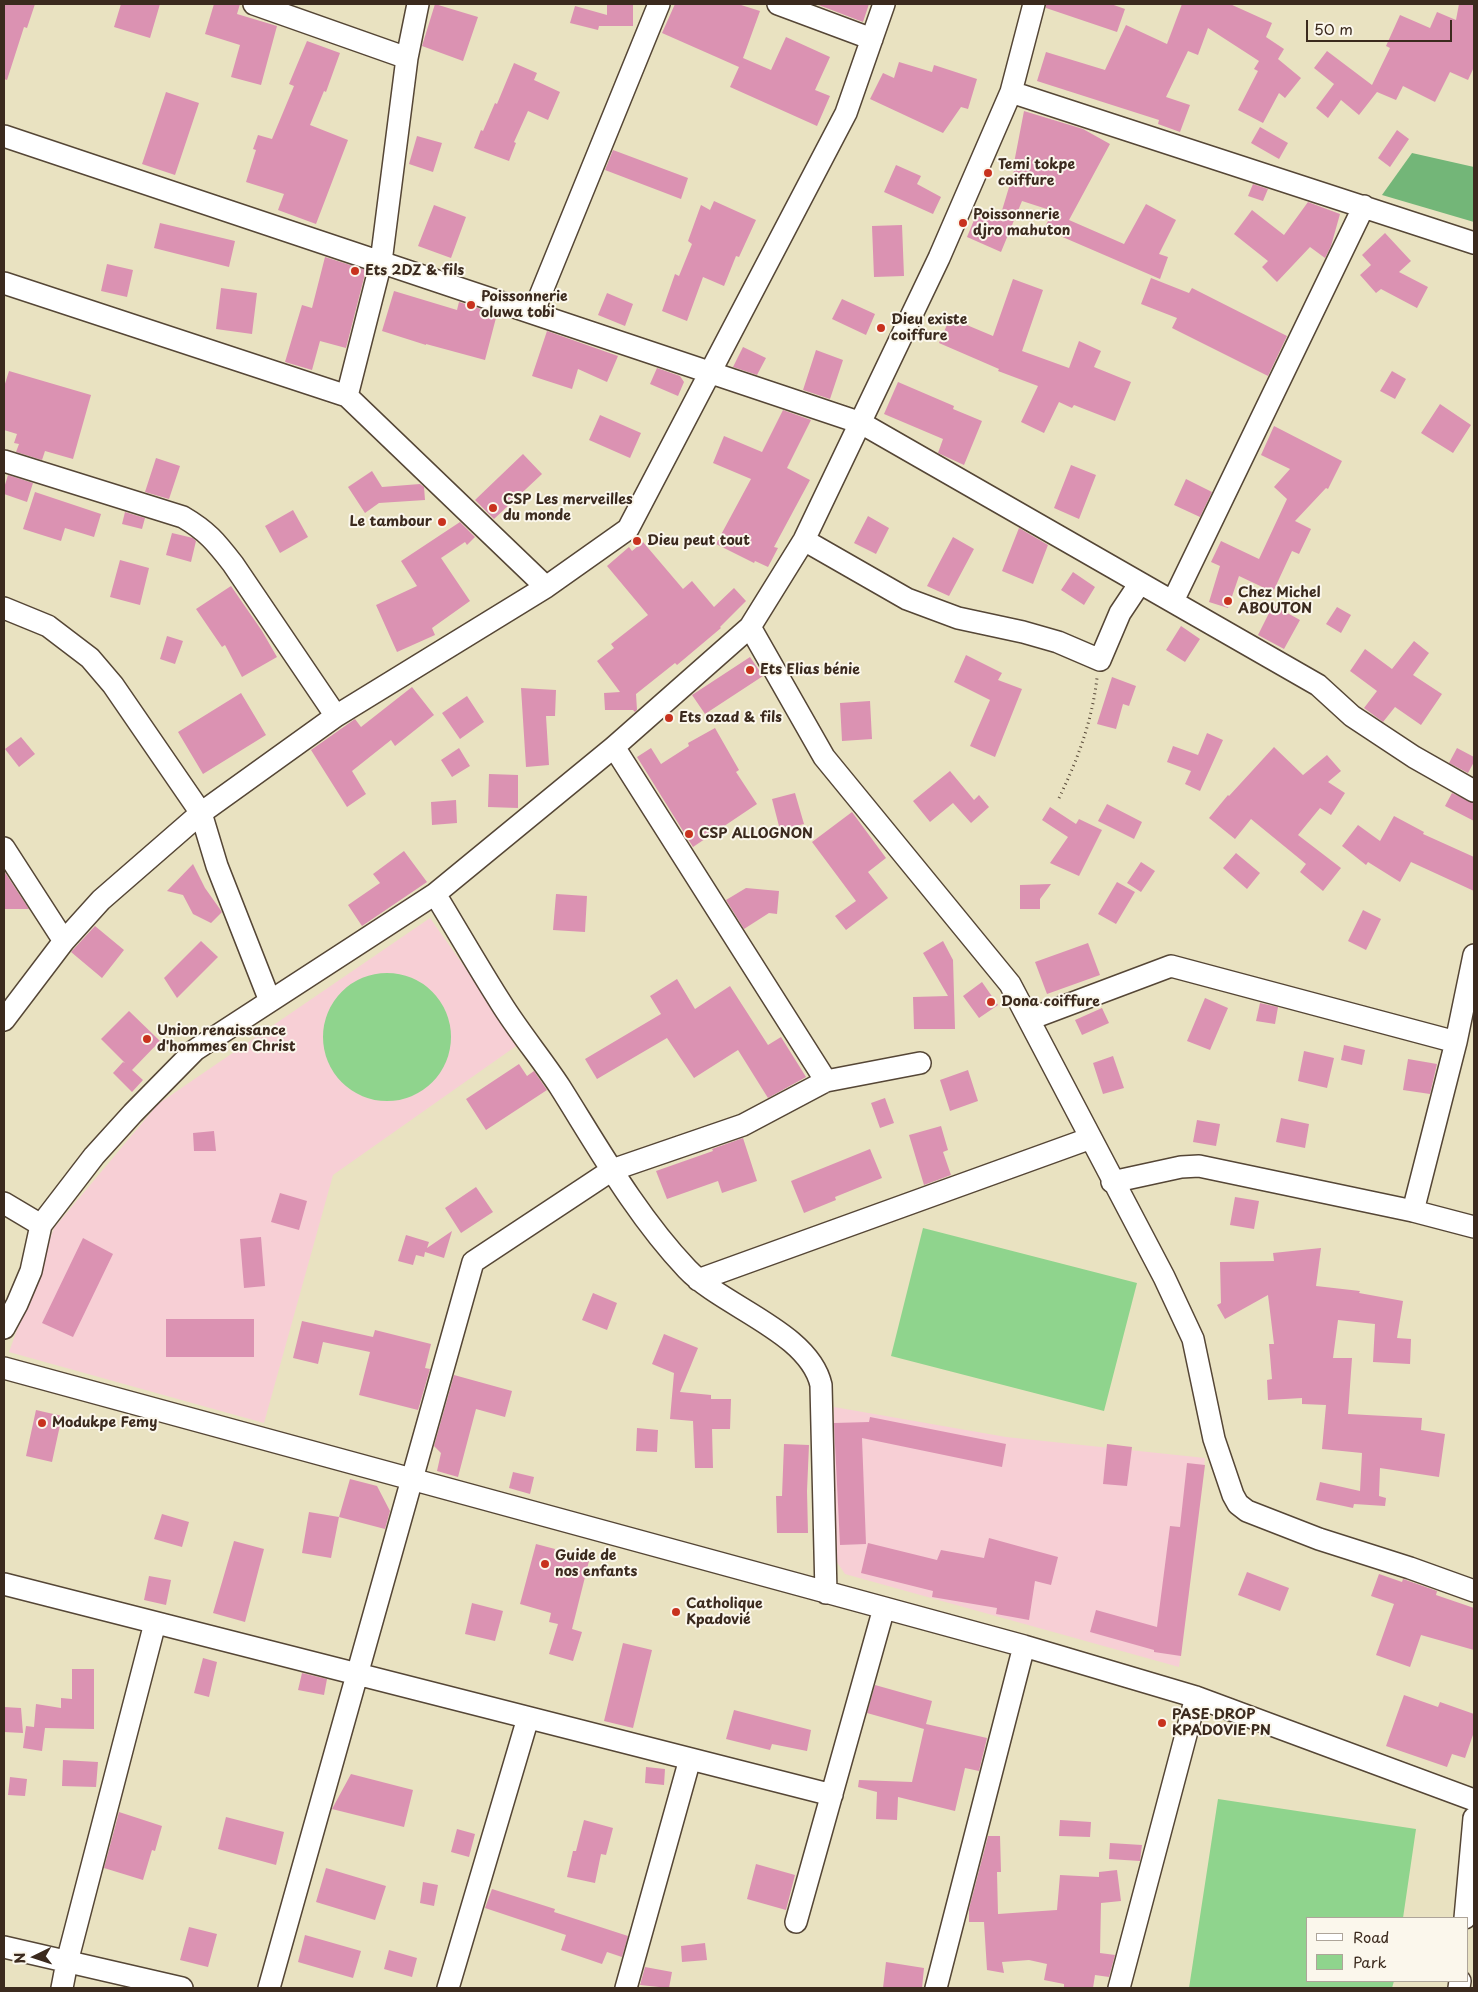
<!DOCTYPE html>
<html>
<head>
<meta charset="utf-8">
<style>
  body { margin:0 }
  #map { position:relative; width:1478px; height:1992px; overflow:hidden; background:#e9e2c1; font-family:"Playpen Sans",sans-serif }
  canvas { display:block }
  .frame { position:absolute; inset:0; border:5px solid #3b2a1e; pointer-events:none }
  .legend { position:absolute; left:1306px; top:1917px; width:162px; height:65px; box-sizing:border-box; background:#fbf7ec; border:1px solid #aea59a; margin:0; padding:6px 9px; list-style:none; font-size:15px; color:#3b2a1e }
  .legend li { display:flex; align-items:center; gap:10px; height:25px }
  .legend b { width:25px; border:1px solid #aea59a }
  .north { position:absolute; left:10px; top:1932px; width:50px; height:50px; -webkit-text-stroke:4px #fbf7ec; paint-order:stroke; rotate:266deg; font-size:14px; font-weight:700; line-height:20px; text-align:center; color:#3b2a1e }
  .north::after { content:''; display:block; margin:auto; width:18px; height:22px; background:#3b2a1e; clip-path:polygon(50% 0,100% 100%,50% 72%,0 100%) }
  .scale { position:absolute; left:1306px; top:20px; width:146px; height:22px; box-sizing:border-box; border:2px solid #3b2a1e; border-top:0; padding-left:6px; font-size:15px; line-height:18px; white-space:nowrap; color:#3b2a1e; -webkit-text-stroke:4px #fbf7ec; paint-order:stroke }
</style>
</head>
<body>
<div id="map">
<canvas width="1478" height="1992"></canvas>
<div class="frame"></div>
<ul class="legend">
<li><b style="height:6px;background:#fff"></b>Road</li>
<li><b style="height:14px;background:#8fd48d"></b>Park</li>
</ul>
<div class="north">N</div>
<div class="scale">50 m</div>
</div>
<script>
const ctx = document.querySelector('canvas').getContext('2d');
ctx.lineJoin = 'round';
function fillPath(path, color) { ctx.fillStyle = color; ctx.fill(path, 'evenodd'); }
function strokePath(path, color, width, dash) { ctx.strokeStyle = color; ctx.lineWidth = width; ctx.lineCap = dash ? 'butt' : 'round'; ctx.setLineDash(dash || []); ctx.stroke(path); }
function label(font, color, halo, rows, align = 'center') {
  ctx.font = font + ' "Playpen Sans",sans-serif'; ctx.lineWidth = 4; ctx.setLineDash([]); ctx.textBaseline = 'middle'; ctx.strokeStyle = halo; ctx.fillStyle = color; for (const [text, x, y, turn = 0] of rows) {
    ctx.save(); ctx.translate(x, y); ctx.rotate((+turn || 0) * Math.PI / 180); ctx.textAlign = isNaN(turn) ? turn : align; if (halo) ctx.strokeText(text, 0, 0); ctx.fillText(text, 0, 0); ctx.restore();
  }
}
fillPath(new Path2D(`
  M430,918L519,1044L333,1175L264,1423L9,1352L54,1228L158,1104Z
  M834,1407L1006,1437L1205,1458L1179,1667L845,1574L832,1555Z`), '#f7cfd5');
fillPath(new Path2D(`
  M323 1037a64 64 0 1 1 128 0a64 64 0 1 1-128 0Z
  M923,1228L1137,1283L1104,1411L891,1356Z
  M1218,1799L1416,1829L1403,1918H1307V1981H1394L1392,1988H1189Z`), '#8fd48d');
fillPath(new Path2D(`
  M1412,153L1474,167V222L1382,195Z`), '#73b678');
fillPath(new Path2D(`
  M4,4H35L27,28L24,27L7,80L4,79Z
  M121,4H160L150,38L114,27Z
  M214,4H240L237,14L277,26L261,85L231,77L240,45L205,34Z
  M435,4L478,17L463,61L422,46Z
  M607,4H633V26H599L598,30L570,23L575,6L607,15Z
  M675,4H738L760,11L743,58L771,70L786,37L830,57L815,90L830,96L817,126L730,87L739,67L662,33Z
  M816,4H869L863,22Z
  M1046,4H1111L1125,9L1117,32L1046,8Z
  M1182,4H1230L1272,23L1266,37L1284,49L1278,59L1301,78L1285,98L1279,93L1263,123L1238,110L1258,71L1254,69L1259,61L1208,28L1198,55L1188,51L1166,97L1190,105L1180,132L1158,124L1159,120L1037,81L1046,52L1105,70L1126,25L1167,44Z
  M1459,4H1474V67L1468,80L1450,72L1435,102L1403,86L1396,100L1377,92L1359,115L1341,100L1328,118L1316,108L1334,84L1314,68L1327,51L1372,85L1390,48L1386,46L1400,15L1430,28L1437,12L1456,20Z
  M307,41L340,53L326,92L324,91L310,125L348,140L316,224L278,210L284,194L246,182L256,150L253,149L258,135L272,139L294,86L289,84Z
  M899,62L932,72L934,65L977,79L968,109L961,107L943,133L870,99L883,73L894,78Z
  M514,63L537,73L534,80L560,92L548,120L528,111L514,142L516,143L509,161L474,148L481,130L483,131L495,103L497,104Z
  M166,92L199,103L175,175L142,164Z
  M1024,111L1083,129L1110,144L1069,220L1124,244L1146,204L1176,220L1159,254L1168,257L1160,279L1044,229L1053,211L1022,201L1001,252L967,237L979,208L1000,217L1016,164L1014,163Z
  M1260,127L1288,143L1279,159L1251,143Z
  M1397,130L1409,139L1390,167L1378,158Z
  M417,136L442,143L433,172L409,164Z
  M613,150L688,178L681,199L605,170Z
  M896,165L921,176L917,184L941,197L933,214L884,192Z
  M1253,184L1268,189L1263,201L1248,196Z
  M714,201L756,220L739,257L736,256L724,286L703,277L687,321L662,311L675,274L679,276L692,244L688,241L701,205L710,210Z
  M1308,202L1340,214L1331,246L1325,258L1310,247L1277,282L1262,267L1268,261L1234,234L1252,210L1284,235Z
  M434,205L466,217L451,258L418,246Z
  M160,223L235,241L229,267L154,248Z
  M902,225L904,276L874,277L872,226Z
  M1385,233L1411,261L1399,272L1428,287L1417,308L1381,289L1376,293L1360,275L1371,265L1362,255Z
  M325,257L366,270L346,348L320,341L312,370L285,362L302,305L312,308Z
  M107,264L133,270L127,297L101,291Z
  M1151,278L1189,293L1192,288L1287,336L1268,376L1172,328L1177,318L1141,304Z
  M1013,279L1043,290L1022,351L1069,368L1079,341L1101,351L1094,367L1131,382L1115,421L1074,405L1072,408L1059,402L1044,433L1021,422L1038,386L998,371L999,369L939,343L950,318L993,336Z
  M221,288L257,293L252,334L216,329Z
  M394,291L457,310L459,302L497,314L485,360L426,344V345L382,331Z
  M607,293L633,304L625,326L598,315Z
  M842,299L875,314L866,335L832,319Z
  M547,331L618,356L607,382L578,369L572,389L532,376Z
  M743,347L766,358L757,375L733,367Z
  M816,350L843,360L830,399L803,390Z
  M657,368L680,376L684,382L678,396L650,384Z
  M9,371L91,395L73,459L45,451L42,460L16,452L19,444L14,443L17,434L4,430V387Z
  M1392,371L1406,379L1395,399L1380,391Z
  M898,382L954,406L953,409L982,421L964,465L938,453L943,439L884,414Z
  M1440,404L1471,425L1453,453L1421,433Z
  M783,410L811,420L787,468L810,480L774,547L778,548L768,567L755,561L754,563L716,544L751,479L713,463L724,436L762,452Z
  M600,415L641,433L630,458L589,440Z
  M1274,426L1342,461L1328,489L1326,488L1295,521L1311,529L1299,554L1292,551L1273,592L1239,576L1228,608L1209,602L1220,566L1211,562L1221,541L1259,559L1287,499L1274,487L1290,469L1261,455Z
  M523,454L542,474L494,519L475,500Z
  M156,458L180,466L169,499L145,492Z
  M1071,465L1096,475L1079,519L1054,508Z
  M372,471L382,487L420,484L424,487L425,500L379,503L365,513L348,487Z
  M8,475L33,483L27,502L4,494V488Z
  M1186,479L1212,492L1200,517L1174,505Z
  M35,492L101,514L94,537L65,528L61,541L23,529Z
  M293,510L308,537L280,553L265,526Z
  M125,512L145,518L142,529L122,524Z
  M868,516L889,528L876,554L854,543Z
  M460,522L475,537L467,545L465,542L441,558L470,601L432,628L435,635L397,652L376,605L417,586L401,561Z
  M1019,528L1048,545L1033,584L1002,571Z
  M172,533L193,538L196,541L191,562L166,555Z
  M953,537L974,549L949,596L927,586Z
  M643,542L683,589L692,581L714,607L734,588L746,601L720,627L721,628L677,665L675,663L636,694L637,710L635,712L633,710H605L604,693L620,692L597,661L614,648L611,644L648,615L607,566L629,547L632,551Z
  M120,560L149,568L140,605L110,597Z
  M1073,572L1095,587L1084,605L1061,590Z
  M231,586L262,631L277,657L242,677L225,645L222,647L196,609Z
  M1273,605L1300,620L1284,649L1258,635Z
  M1337,607L1351,615L1341,633L1326,624Z
  M1181,626L1200,639L1185,662L1166,650Z
  M167,636L183,641L175,664L160,659Z
  M1414,641L1429,653L1413,675L1442,694L1421,725L1395,707L1383,722L1364,708L1377,691L1350,671L1365,649L1392,669Z
  M966,655L1002,673L998,680L1022,689L995,757L970,746L990,700L954,682Z
  M750,657L763,676L705,714L692,695Z
  M1112,677L1136,686L1129,706L1123,704L1116,729L1097,724Z
  M412,687L434,715L395,746L391,740L352,771L366,794L347,807L311,750L355,719L361,727Z
  M521,688L556,690L555,716H546L549,765L526,767Z
  M241,693L266,735L203,774L178,732Z
  M467,696L484,722L460,739L442,713Z
  M870,701L872,739L842,741L840,703Z
  M715,728L739,770L736,772L757,804L693,847L637,757L651,748L661,764L689,746L688,743Z
  M1207,733L1223,740L1200,791L1185,784L1191,771L1167,762L1173,746L1198,755Z
  M21,737L35,754L19,767L5,749Z
  M1274,747L1303,775L1327,755L1341,771L1328,782L1345,793L1331,815L1320,808L1298,835L1341,868L1323,891L1300,872L1306,864L1251,819L1235,839L1209,818L1228,795L1229,796Z
  M459,748L470,766L452,777L441,760Z
  M1457,748L1474,757V762L1468,773L1449,763Z
  M950,771L974,800L979,795L989,807L971,823L953,803L930,822L913,801Z
  M489,774L518,775V808L488,807Z
  M795,793L804,824L780,830L772,799Z
  M1452,793L1474,803V821L1445,806Z
  M456,800L457,823L432,825L431,802Z
  M1107,804L1142,822L1134,839L1098,821Z
  M1050,807L1076,824L1079,819L1102,830L1079,876L1050,863L1068,837L1042,820Z
  M852,812L886,858L868,872L888,898L846,930L835,916L856,901L812,842Z
  M1394,816L1424,832L1423,834L1474,857V891L1411,862L1400,882L1368,862L1366,865L1342,846L1358,825L1380,841Z
  M404,851L427,882L362,926L348,905L380,883L373,874Z
  M1236,853L1260,873L1247,889L1223,868Z
  M1141,862L1155,871L1141,892L1127,883Z
  M193,864L205,888L222,912L211,923L193,914L183,895L167,891Z
  M4,871L29,909H4Z
  M1117,882L1135,892L1116,924L1098,914Z
  M1051,884L1040,899V909H1020V885Z
  M746,888L779,891L777,914L769,913L744,929L726,900Z
  M556,894L587,896L585,932L553,930Z
  M1363,910L1381,919L1366,950L1348,941Z
  M95,926L124,950L102,978L71,952Z
  M201,941L218,957L177,998L164,978Z
  M943,941L953,960L955,1029H914L913,997L948,996L923,953Z
  M1088,943L1100,975L1047,994L1035,962Z
  M677,979L695,1009L730,986L768,1045L781,1037L806,1077L768,1098L738,1050L694,1078L667,1038L597,1079L585,1059L661,1014L650,996Z
  M982,982L998,1005L979,1018L963,996Z
  M1205,998L1228,1008L1210,1050L1187,1041Z
  M1260,1003L1278,1007L1275,1024L1256,1021Z
  M1102,1008L1109,1023L1082,1035L1075,1020Z
  M129,1011L160,1041L132,1070L143,1080L132,1092L113,1073L123,1062L125,1063L101,1039Z
  M1344,1045L1365,1050L1362,1065L1341,1060Z
  M1304,1051L1334,1058L1327,1088L1298,1081Z
  M1113,1056L1124,1088L1103,1094L1093,1063Z
  M1408,1059L1437,1064L1430,1094L1403,1090Z
  M519,1064L527,1076L534,1071L547,1090L486,1130L466,1099Z
  M968,1070L978,1101L950,1111L940,1080Z
  M885,1098L894,1123L880,1128L871,1103Z
  M1281,1118L1309,1124L1305,1148L1276,1142Z
  M1197,1120L1220,1124L1216,1146L1193,1142Z
  M941,1126L948,1150L943,1152L951,1175L924,1185L909,1135Z
  M214,1131L216,1151H194L193,1133Z
  M743,1138L757,1181L722,1193L718,1181L667,1199L656,1171L713,1151L712,1149Z
  M870,1149L882,1178L835,1197L836,1200L804,1213L791,1181Z
  M476,1187L493,1212L461,1233L445,1208Z
  M280,1193L307,1201L299,1230L271,1222Z
  M1235,1197L1259,1201L1254,1229L1230,1225Z
  M452,1231L444,1258L425,1252L424,1257L416,1255L413,1265L398,1261L406,1235L429,1242L427,1248Z
  M261,1237L265,1286L244,1288L240,1239Z
  M83,1238L113,1254L73,1337L42,1323Z
  M1321,1248L1316,1286L1360,1291L1359,1293L1403,1301L1397,1338L1411,1339L1410,1364L1373,1362L1375,1324L1338,1320L1333,1358H1352L1348,1414L1422,1418L1421,1430L1445,1434L1439,1477L1380,1468L1379,1496L1386,1498L1385,1506L1354,1504L1353,1508L1316,1500L1320,1482L1360,1491L1362,1453L1322,1449L1326,1405L1302,1404V1398L1268,1400L1267,1380L1272,1379L1269,1344H1274L1268,1295L1225,1319L1217,1305L1221,1303L1220,1262L1274,1261L1273,1253Z
  M593,1293L617,1303L607,1330L582,1320Z
  M166,1319H254V1357H166Z
  M302,1321L373,1337L375,1330L431,1344L425,1368L430,1369L418,1410L359,1395L370,1352L323,1342L318,1364L293,1358Z
  M664,1334L698,1348L680,1392L711,1395V1399H731L730,1429H712L713,1468H695L693,1421L670,1419L674,1373L652,1364Z
  M454,1375L512,1391L505,1417L476,1409L458,1477L437,1471L441,1453L434,1446Z
  M36,1410L62,1416L52,1462L26,1456Z
  M870,1417L1006,1444L1002,1467L862,1438L866,1544L840,1545L834,1423L869,1422Z
  M637,1428L658,1430L657,1452L636,1451Z
  M784,1444L809,1445L807,1491L808,1533H777L776,1496H782Z
  M1107,1444L1132,1447L1127,1486L1103,1484Z
  M1187,1463L1205,1465L1181,1656L1154,1652V1650L1090,1632L1096,1610L1157,1627L1170,1526L1180,1527Z
  M513,1472L534,1477L530,1494L509,1488Z
  M350,1479L377,1486L390,1511L385,1529L339,1517Z
  M309,1512L339,1517L331,1558L302,1553Z
  M162,1514L189,1522L182,1547L154,1539Z
  M989,1538L1058,1557L1051,1585L1035,1581L1029,1620L996,1614L997,1608L932,1597L933,1591L861,1573L868,1543L937,1560L941,1550L984,1558Z
  M234,1541L264,1549L245,1622L213,1613Z
  M536,1544L555,1549L554,1553L589,1561L572,1629L582,1632L573,1661L549,1654L558,1624L549,1622L551,1613L520,1604Z
  M1247,1572L1289,1588L1280,1611L1238,1595Z
  M1379,1574L1402,1582L1403,1579L1406,1580L1437,1591L1436,1595L1474,1608V1650L1421,1635L1410,1667L1376,1655L1394,1604L1371,1596Z
  M149,1576L171,1580L166,1605L144,1600Z
  M472,1603L503,1611L495,1641L465,1634Z
  M623,1643L652,1650L633,1728L604,1721Z
  M203,1658L217,1662L209,1697L194,1693Z
  M72,1669H94V1729L45,1728L42,1751L23,1748L26,1726L34,1727L36,1704L61,1708V1698L72,1699Z
  M302,1673L327,1679L324,1695L298,1690Z
  M875,1685L932,1701L926,1724L987,1738L979,1771L965,1768L955,1811L898,1797L897,1820L876,1819L877,1792L858,1787L859,1780L912,1782L924,1729L867,1713Z
  M1404,1695L1438,1707L1440,1702L1474,1714V1732L1465,1758L1452,1754L1447,1767L1386,1746Z
  M4,1707L21,1708L23,1733L4,1732Z
  M734,1710L811,1730L807,1751L772,1744L770,1750L726,1739Z
  M63,1760L98,1762L96,1787L62,1786Z
  M646,1767L665,1769L664,1785L645,1783Z
  M351,1774L413,1790L404,1827L332,1809Z
  M10,1777L27,1779L25,1796L8,1795Z
  M119,1812L162,1826L155,1851L152,1850L143,1880L104,1868Z
  M226,1817L284,1832L276,1865L218,1849Z
  M584,1820L613,1828L606,1855L601,1854L595,1883L567,1877L573,1851H576Z
  M1060,1820L1091,1822L1090,1837L1059,1836Z
  M457,1829L475,1834L469,1857L451,1852Z
  M988,1836H1000L1001,1872H997L998,1914L1057,1910L1060,1875L1099,1877V1872L1117,1870L1121,1901L1101,1903L1100,1953L1115,1955L1109,1977L1095,1975L1093,1988H1064V1984L1044,1980L1047,1964L1029,1960L1002,1962L1004,1973L987,1970L984,1922H969V1909Z
  M1110,1843L1142,1845L1140,1861L1109,1859Z
  M756,1864L795,1875L786,1910L747,1899Z
  M326,1868L386,1886L375,1920L316,1902Z
  M423,1882L438,1885L434,1906L420,1903Z
  M492,1889L555,1909L554,1912L628,1936L622,1957L607,1952L602,1964L561,1950L566,1935L485,1908Z
  M189,1927L217,1934L208,1967L180,1960Z
  M305,1935L361,1951L353,1978L298,1962Z
  M705,1943L707,1960L682,1962L681,1946Z
  M389,1950L417,1958L412,1977L384,1969Z
  M886,1962L924,1968L922,1988H883Z
  M645,1967L672,1972L669,1988L640,1985Z`), '#db92b2');
const street = new Path2D(`
  M254,4L407,58
  M778,4L872,39
  M1011,92L1474,243
  M4,136L861,423L1318,685L1352,716L1414,757L1474,791
  M4,283L347,396L546,587
  M533,313L659,4
  M347,396L381,262L407,58L418,4
  M4,461L183,517C207,531 216,542 233,564L336,716
  M804,540L907,599L958,618L1023,632L1058,642L1100,660L1120,613L1140,583
  M1173,601L1364,206
  M4,608L48,626L90,658L113,685L201,813L217,866L270,1001
  M750,627L824,757L1010,984L1164,1277L1193,1339L1214,1439L1233,1495L1238,1504L1247,1511L1319,1539L1410,1568L1474,1591
  M614,747L826,1081
  M4,848L64,941
  M435,894C457,930 478,967 501,1003C519,1032 541,1058 560,1087C599,1149 636,1215 687,1269C723,1307 809,1332 821,1385L826,1593
  M1030,1019L1171,966L1456,1042
  M4,1020L64,941L101,900L201,813L336,716L546,587L628,529L846,113L884,4
  M1112,1182L1181,1167L1199,1166L1413,1211L1474,1227
  M4,1203L41,1225
  M1413,1211L1456,1042L1474,955
  M698,1280L1091,1138
  M4,1328L17,1304L31,1271L41,1225L94,1156L133,1113L195,1050L435,894L614,747L750,627L804,540L939,258L1011,92L1034,4
  M4,1368L1024,1646L1196,1697L1474,1800
  M4,1584L832,1795
  M1465,1918L1474,1818
  M796,1922L884,1608
  M4,1947L182,1988
  M62,1988L67,1962L155,1623
  M269,1988L473,1262L612,1170L743,1125L826,1081L920,1063
  M448,1988L528,1718
  M626,1988L690,1759
  M936,1988L1024,1646
  M1119,1988L1196,1697
  M1459,1988L1460,1981`);
strokePath(street, '#554636', 24);
strokePath(new Path2D(`
  M1059,798C1078,759 1092,721 1097,678`), '#554636', 3, [1, 4]);
strokePath(street, '#fff', 21);
for (const [x, y, r, color] of [
  [988,173,5,"#c8321e"],
  [963,223,5,"#c8321e"],
  [355,271,5,"#c8321e"],
  [471,305,5,"#c8321e"],
  [881,328,5,"#c8321e"],
  [493,508,5,"#c8321e"],
  [442,522,5,"#c8321e"],
  [637,541,5,"#c8321e"],
  [1228,601,5,"#c8321e"],
  [750,670,5,"#c8321e"],
  [669,718,5,"#c8321e"],
  [689,834,5,"#c8321e"],
  [991,1002,5,"#c8321e"],
  [147,1039,5,"#c8321e"],
  [42,1423,5,"#c8321e"],
  [545,1564,5,"#c8321e"],
  [676,1612,5,"#c8321e"],
  [1162,1723,5,"#c8321e"]
]) { const dot = new Path2D(); dot.arc(x, y, r, 0, 2 * Math.PI); ctx.fillStyle = color; ctx.fill(dot); strokePath(dot, '#fbf7ec', 2); }
label('bold 14px', '#3b2a1e', '#fbf7ec', [
  ["Temi tokpe",998,165],
  ["coiffure",998,181],
  ["Poissonnerie",973,215],
  ["djro mahuton",973,231],
  ["Ets 2DZ & fils",365,271],
  ["Poissonnerie",481,297],
  ["oluwa tobi",481,313],
  ["Dieu existe",891,320],
  ["coiffure",891,336],
  ["CSP Les merveilles",503,500],
  ["du monde",503,516],
  ["Le tambour",432,522,"right"],
  ["Dieu peut tout",647,541],
  ["Chez Michel",1238,593],
  ["ABOUTON",1238,609],
  ["Ets Elias bénie",760,670],
  ["Ets ozad & fils",679,718],
  ["CSP ALLOGNON",699,834],
  ["Dona coiffure",1001,1002],
  ["Union renaissance",157,1031],
  ["d'hommes en Christ",157,1047],
  ["Modukpe Femy",52,1423],
  ["Guide de",555,1556],
  ["nos enfants",555,1572],
  ["Catholique",686,1604],
  ["Kpadovié",686,1620],
  ["PASE DROP",1172,1715],
  ["KPADOVIE PN",1172,1731]
], 'left');
</script>
</body>
</html>
